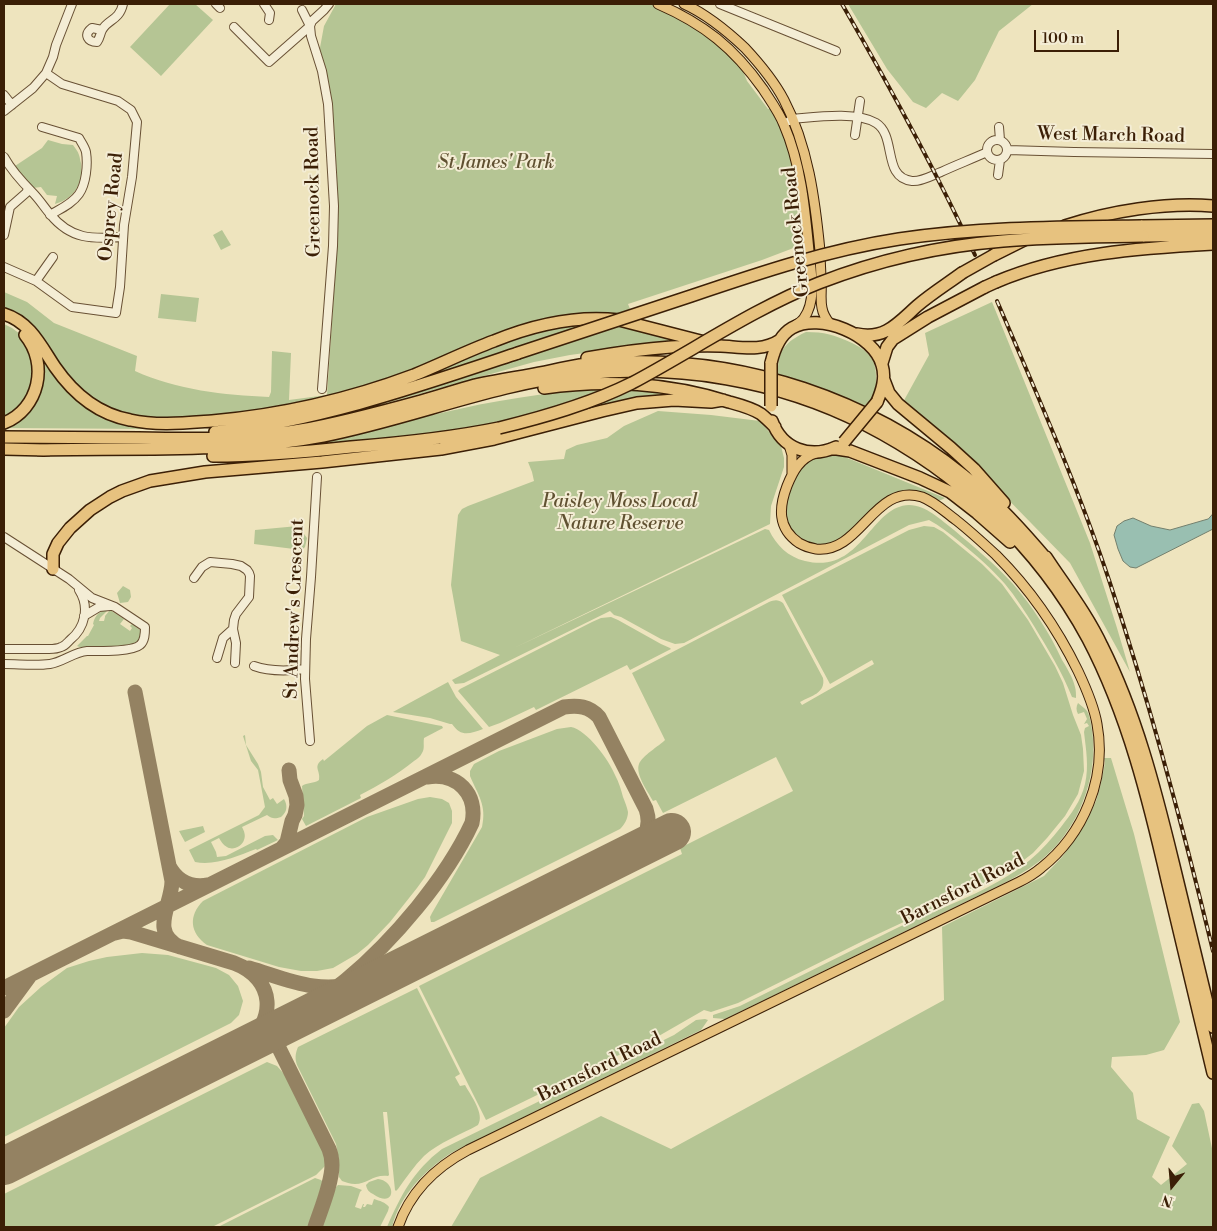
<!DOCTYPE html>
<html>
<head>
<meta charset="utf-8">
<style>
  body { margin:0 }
  #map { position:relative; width:1217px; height:1231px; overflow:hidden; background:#eee4be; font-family:"Libre Bodoni",serif }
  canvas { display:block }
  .frame { position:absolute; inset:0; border:5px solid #3b1f06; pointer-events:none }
  .north { position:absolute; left:1147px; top:1161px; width:50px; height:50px; -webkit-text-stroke:4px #f4edd5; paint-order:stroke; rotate:197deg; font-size:14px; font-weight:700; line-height:20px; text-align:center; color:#3b1f06 }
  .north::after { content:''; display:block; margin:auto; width:18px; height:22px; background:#3b1f06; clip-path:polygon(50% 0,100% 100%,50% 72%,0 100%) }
  .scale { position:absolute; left:1034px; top:30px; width:85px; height:22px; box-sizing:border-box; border:2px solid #3b1f06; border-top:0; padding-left:6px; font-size:15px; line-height:18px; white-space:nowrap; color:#3b1f06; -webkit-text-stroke:4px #f4edd5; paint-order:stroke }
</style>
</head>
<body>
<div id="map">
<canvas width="1217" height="1231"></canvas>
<div class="frame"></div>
<div class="north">N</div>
<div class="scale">100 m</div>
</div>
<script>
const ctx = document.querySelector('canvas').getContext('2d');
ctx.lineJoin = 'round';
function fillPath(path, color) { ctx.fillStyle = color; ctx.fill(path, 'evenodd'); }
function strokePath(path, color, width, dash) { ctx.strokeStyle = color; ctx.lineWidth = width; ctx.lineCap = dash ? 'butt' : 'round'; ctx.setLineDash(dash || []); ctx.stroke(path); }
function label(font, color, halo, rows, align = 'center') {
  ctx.font = font + ' "Libre Bodoni",serif'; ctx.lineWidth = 4; ctx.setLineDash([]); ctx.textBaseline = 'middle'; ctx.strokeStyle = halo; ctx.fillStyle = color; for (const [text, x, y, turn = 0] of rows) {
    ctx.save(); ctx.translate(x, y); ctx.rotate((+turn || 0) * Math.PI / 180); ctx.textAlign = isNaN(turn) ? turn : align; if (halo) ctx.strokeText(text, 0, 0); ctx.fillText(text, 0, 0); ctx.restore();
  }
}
fillPath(new Path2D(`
  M170,4H195L213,20L161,76L130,47Z
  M336,4H650L668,11L713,39L740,64L747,81L768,109L771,108C776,117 781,127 784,136C797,170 802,208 804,244L762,260L628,304L630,309L611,316L570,317L394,378L341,395L269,411L166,420L138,418L110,409L91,399L4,311V292L27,302L54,323L137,356L135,371C177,390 224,395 269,397L271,392L272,351L291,353L289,400L327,395L337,247V176L331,95L319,53L324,26Z
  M848,4H1033L999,31L975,80L958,101L942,93L926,108L913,102L887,69Z
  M48,140L62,144L73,145C75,148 78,151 79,155C80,158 80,160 81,163C83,184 75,198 55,204L57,196L47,195L41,187L33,188L15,166L42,148Z
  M222,230L231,245L221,250L213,235Z
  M161,294L199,298L196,322L158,318Z
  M992,302L1090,543L1117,628L1130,672L1070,563L956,446L926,419L902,404L929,355L925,333Z
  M4,324L12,328L20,334L27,343L36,374L25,403L4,419Z
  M585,324L619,325L682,340L681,343L621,348L570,355L534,362L347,414L285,426L516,348L396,387L508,340L536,330Z
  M806,332C824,332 835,335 852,343C868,351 877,359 876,379C876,384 876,390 874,394C872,399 867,403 864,407L808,385L778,375C777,351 785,342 806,332Z
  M38,351L75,397L150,427V429L4,428L27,412Z
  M599,389H636L680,394L568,415L416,437L289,449C340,440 390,425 441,413C492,401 546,392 599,389Z
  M658,411L711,415L760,421L781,446L784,458V467L771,506L770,524L514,648L765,529L769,530C776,545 788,557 805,561C862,575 870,506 909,505C926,505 941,520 954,530C974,547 995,564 1013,584C1032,606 1050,633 1062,660C1067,668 1073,678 1075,687C1076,690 1076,695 1076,698L1072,697C1062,672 1048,649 1034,626C1025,612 1016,597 1005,584C992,569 976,555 960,542C950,534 940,526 929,520L909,525L684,643L675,644L661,639L621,617L614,615L610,611L464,683L455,684L452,680L500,655L461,641L451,585L458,515L462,509L468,506L534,481L532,472L528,462L564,459L566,450L577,445L607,438L624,426Z
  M826,454L840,455L945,498L937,502L926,495L908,490L894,494L881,500L843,539L829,546L805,544L788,528L785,517L786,502L800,469L807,459Z
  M298,526L307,538L305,547L302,550L254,544L255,530Z
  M924,526L934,527L943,532L982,564L1002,584L1028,620L1055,666L1063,683L1073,715L1081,735L1083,749L1084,771L1078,794L1065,816L1047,838L1033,853L1020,863L985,884L863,941L738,1003L711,1012L704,1010L657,1037L621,1054L486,1120L419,986L682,854L680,848L793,791L776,757L663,813L656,800L653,801C648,792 635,774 639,764C642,756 659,746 665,740L632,673L769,602C774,600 778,599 783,603L823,678C826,693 811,696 800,702L802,705L874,664L872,660L830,684L782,595L909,530Z
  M123,586L130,590L131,597L128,602L120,603L117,593Z
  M108,610L100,618L99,621H104L105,617V616L110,610L124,619L120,624L130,631L132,628L130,626L132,624L140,630C141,634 142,638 138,641C130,651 95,648 82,648L77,646L87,636H88L94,625L93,624C95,615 99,611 108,610Z
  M611,617L618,620L661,644L670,648L671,649L630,670L627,665L536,710L534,707L500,723L489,727L458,691L460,689L592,622L601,618Z
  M448,682L456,697L483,729C469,734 461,737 452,724H450L430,718L393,712Z
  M1078,703C1081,706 1085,708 1087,711C1090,716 1091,724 1092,730C1098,771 1083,817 1054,848C1039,864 1020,875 1000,885L725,1019L713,1018V1015L740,1006C793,980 846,953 899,927C940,908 996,889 1030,860C1042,850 1052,838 1061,827C1071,814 1081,801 1085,784C1089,766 1086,750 1084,732L1085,728L1089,726L1087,723L1084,724L1087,719L1084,712L1078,714C1076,710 1076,707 1078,703Z
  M387,715L436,725L442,726L443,728L424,738C423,744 425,748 422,753C420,757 417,759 414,761C397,775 379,785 360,795L361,798L306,826L302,819L304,816L302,786C307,782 314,784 319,780C321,770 312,767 323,759L324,761L367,726Z
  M571,727C587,730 609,760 615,775C619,782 621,790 623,797C625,802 627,807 628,812C628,819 624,825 620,829L434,922H431L430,917L432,913L482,827C487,805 478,795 470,776V771L474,764L499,751L557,729Z
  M245,735L246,745L258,764L261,772L263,787L270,800L273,798L277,804L284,799C288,806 287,812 281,817C275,819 272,819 267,815L242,827C244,831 246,835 244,840C242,846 233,851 227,847C223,845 221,841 219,838L211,842L216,852L217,857L226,856L265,836L273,835L278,840L257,850L256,849C237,856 216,866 195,862L189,850L259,815L265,807L258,770L251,761L243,736Z
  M1104,758H1111L1134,834L1180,1022L1164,1050L1146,1055L1112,1057L1111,1067L1133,1093L1137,1119L1170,1137L1152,1177L1161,1185L1187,1164L1172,1146L1192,1104L1199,1103L1204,1111L1213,1153V1227H451L480,1178L601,1116L671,1149L944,1000L942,927L1044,876L1062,857L1079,834L1089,816L1096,801L1101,783L1105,763Z
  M430,797L442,799L449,803L452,811V823L425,877L417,888L390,922L368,945L357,954L333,968L317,971H301L279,967L207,945C190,933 188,916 203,901L367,817L418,799Z
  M203,826L205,832L185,842L179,831Z
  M142,953L168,955L216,968L229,975L238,986L243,1001L239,1015L231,1023L4,1137V1028L19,1007L41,987L67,968L89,961L107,957Z
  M417,988L460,1074L455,1077L460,1086L465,1085C471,1096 485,1114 478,1125C462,1134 438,1143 424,1156C414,1166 406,1178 398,1189L396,1191L395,1190L387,1112H383L389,1175L388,1176C374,1174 367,1184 355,1184C350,1184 346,1182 342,1181L339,1177V1160L336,1144L297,1065C295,1059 295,1054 298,1047Z
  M705,1019L708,1020L701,1030L451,1153C424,1171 400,1195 392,1227H387C401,1195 413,1171 442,1149L674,1035L696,1020Z
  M267,1062L277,1066L285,1075L320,1144L325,1156V1166L316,1175L212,1227H4V1194Z
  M315,1178L321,1180L323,1182L308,1227H218Z
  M378,1179C397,1181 396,1210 373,1194C369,1192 367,1190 366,1185L369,1182Z
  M338,1185L351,1186L362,1190L360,1192L355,1207L361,1209L363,1204H364L363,1207H365L367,1204L372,1205L374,1199C380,1201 385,1202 389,1207L388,1211L380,1227H321L336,1187Z`), '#b5c594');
const water = new Path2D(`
  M1213,514V529L1136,568L1130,567L1123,561L1118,549L1114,535L1117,526L1124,521L1133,518L1151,526L1170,530L1208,519Z`);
fillPath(water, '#99bfb1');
strokePath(water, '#737f6d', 1);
strokePath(new Path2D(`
  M135,692L172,881C172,905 149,932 180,947
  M282,848L287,842L292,821L295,815L297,805L296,796L290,780L289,770
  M169,866C177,881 191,888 208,885
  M115,933L123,931L131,932L234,963C276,979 277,1021 243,1047
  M249,968C270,974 291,983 313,986C336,989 359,985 382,977
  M4,988L564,707C578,705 589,706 599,717L646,809C652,827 645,841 632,852
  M4,1011L29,977
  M281,1028C303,1012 325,997 346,980C393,941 446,879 472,823C478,794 457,772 427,777
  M271,1032L329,1149C331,1154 332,1159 332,1165C332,1183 321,1209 315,1227`), '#948262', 15);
strokePath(new Path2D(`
  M4,1166L672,832`), '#948262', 38);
const minor = new Path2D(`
  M216,4L220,8
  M264,4L270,13L269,20
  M720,4L836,51
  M302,10L310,26
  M234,27L269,62L310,26
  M102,30L92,28C83,35 88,42 97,42C100,38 100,34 102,30C108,19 119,21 123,4
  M4,95L12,105
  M4,111L33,88L46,73L53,57L56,45L72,4
  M789,121L793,119C816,117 856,111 876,123C897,136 882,178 912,181C921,182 933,175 941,172C956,165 972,159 987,152
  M42,127L79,138C81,142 85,147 86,152C88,165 86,184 79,194C72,204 60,209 50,215
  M999,127L1000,140
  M855,135L860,101
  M987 150a10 10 0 1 1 20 0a10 10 0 1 1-20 0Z
  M1008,150L1074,152L1213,154
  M4,157C10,168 24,184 33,193C39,199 44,207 50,214C71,240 92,239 123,237
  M998,175L1000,160
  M4,235L10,207L26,193L28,189
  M4,267L36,281L72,307L116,313L120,287L124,225L132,177L137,122L131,110L118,101L62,84L46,73
  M36,281L53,257
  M322,389L333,246L334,206L328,104L322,71L311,36L310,26L312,21L324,10L329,4
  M4,537L69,579L92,598L115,607L145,627C145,633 145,641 140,645C132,652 98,651 87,651C74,652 63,662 50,664C35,666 19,664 4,664
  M194,578L202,567L210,562L232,564L241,566L247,570L249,573L250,576L249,597L236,614L234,620L233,629L236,643L235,663
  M84,616L99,607L110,606
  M4,649H49C53,649 57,649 61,647C65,646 67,643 70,640C85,628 90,607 79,590
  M217,658L223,638L233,629
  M254,666C270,672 288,671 305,669
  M310,741L305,679L306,639L311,577L317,477`);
const major = new Path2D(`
  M658,4C704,24 734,48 763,89C770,100 779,112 784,125C801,164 805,209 809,251C811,271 817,300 804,318C802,321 799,323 796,325
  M684,4C706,14 727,31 745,48C759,63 774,81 784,100C808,146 815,199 820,251C820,261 821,271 821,281C822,290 820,299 822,308C823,314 826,319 830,324
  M789,445L792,455V474
  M398,1227C410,1192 436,1167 468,1150L1019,882C1027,878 1034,874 1041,868C1084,834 1107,778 1097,724C1094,706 1086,688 1078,671C1057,628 1030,589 996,555C983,543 970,531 956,520C945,512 935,502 922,497C874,482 861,554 816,549C810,548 804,546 799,543C777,528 779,507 787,486C793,471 800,458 816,453`);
const highway = new Path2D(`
  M1065,226C1110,211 1166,202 1213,206
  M1141,226L1213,225
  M1143,236L1213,235
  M994,255L1026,239
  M996,282C1064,253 1140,248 1213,244
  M4,314C30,322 41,346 55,367C73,393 98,414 130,420C157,426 185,423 212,421C281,415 350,399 414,375C441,364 467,351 494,341C533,325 576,315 619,320L720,346
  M857,334C885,340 898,323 917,306C931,294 947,284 962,273
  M587,358C615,353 643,349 671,347C687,346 704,345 721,346C741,347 762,352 780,340
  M771,363C774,350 780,335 792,328C820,312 874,335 882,365C886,378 882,390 877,402
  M882,363L887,347L893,339L928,317L985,287
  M884,380L889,393L898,404L951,448L974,469L1004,503
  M544,388C605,379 671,383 729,402C740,405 752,408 761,414C766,418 771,423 775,427
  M772,421C782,449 810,459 836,447
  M4,423C39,409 49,364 25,335
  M215,432C319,421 419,386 518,353
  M4,437C49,437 94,438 139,438C193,439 247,440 301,430C341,423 381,412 421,401C439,396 457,390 475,385C493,381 512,378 530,375C546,372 563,368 580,365C594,363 610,363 624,362C746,358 868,399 963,475C996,501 1023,531 1050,563
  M4,449L47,450
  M831,449H837L850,451L920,478L950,492L977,513L1010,542
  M40,450C78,449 116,449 154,449C212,448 265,447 323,436C410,419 493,384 582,374C679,364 777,380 864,424C958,472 1038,546 1088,639C1128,715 1149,801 1168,884C1183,947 1198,1010 1213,1073
  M213,456C259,456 305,452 351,447C401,443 450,438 499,428
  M1046,557C1065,586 1087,614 1102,646C1136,714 1155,788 1173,862C1186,917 1200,972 1213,1027
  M53,569V554L58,543L70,528L90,510L110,497L122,491L150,481L205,472L322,462L441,449L494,439L602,411L637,403L674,400L711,402L723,400`);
strokePath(minor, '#685034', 10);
strokePath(major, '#3b1f06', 11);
strokePath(highway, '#3b1f06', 14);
strokePath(minor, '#f4edd5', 8);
strokePath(major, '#e7c27f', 9);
strokePath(highway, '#e7c27f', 11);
const rail = new Path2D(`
  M842,4C890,87 935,169 975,255
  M997,301C1037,394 1078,487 1110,583C1150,704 1183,827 1213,951`);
strokePath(rail, '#3b1f06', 4);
strokePath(rail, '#f4edd5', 2, [5.5]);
const highwayBridge = new Path2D(`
  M962,273L994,255
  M985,287L996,282
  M518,353C575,334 633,315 691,296C759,273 827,250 899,239C979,227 1060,227 1141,226
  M771,406V363
  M499,428C544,417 590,404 632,383C694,350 753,309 819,283C878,260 940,246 1003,241C1049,237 1096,237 1143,236
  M844,442L877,402`);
strokePath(highwayBridge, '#3b1f06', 14, []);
strokePath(highwayBridge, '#e7c27f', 11);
label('19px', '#3b1f06', '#f4edd5', [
  ["West March Road",1111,136,1],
  ["Greenock Road",314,192,-91],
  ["Osprey Road",112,207,-84],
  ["Greenock Road",797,232,-96],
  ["St Andrew's Crescent",295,609,-88],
  ["Barnsford Road",963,890,-27],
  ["Barnsford Road",600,1068,-26]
]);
label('italic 19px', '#605131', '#f4edd5', [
  ["St James' Park",496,163],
  ["Paisley Moss Local",620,502],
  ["Nature Reserve",620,524]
]);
</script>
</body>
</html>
